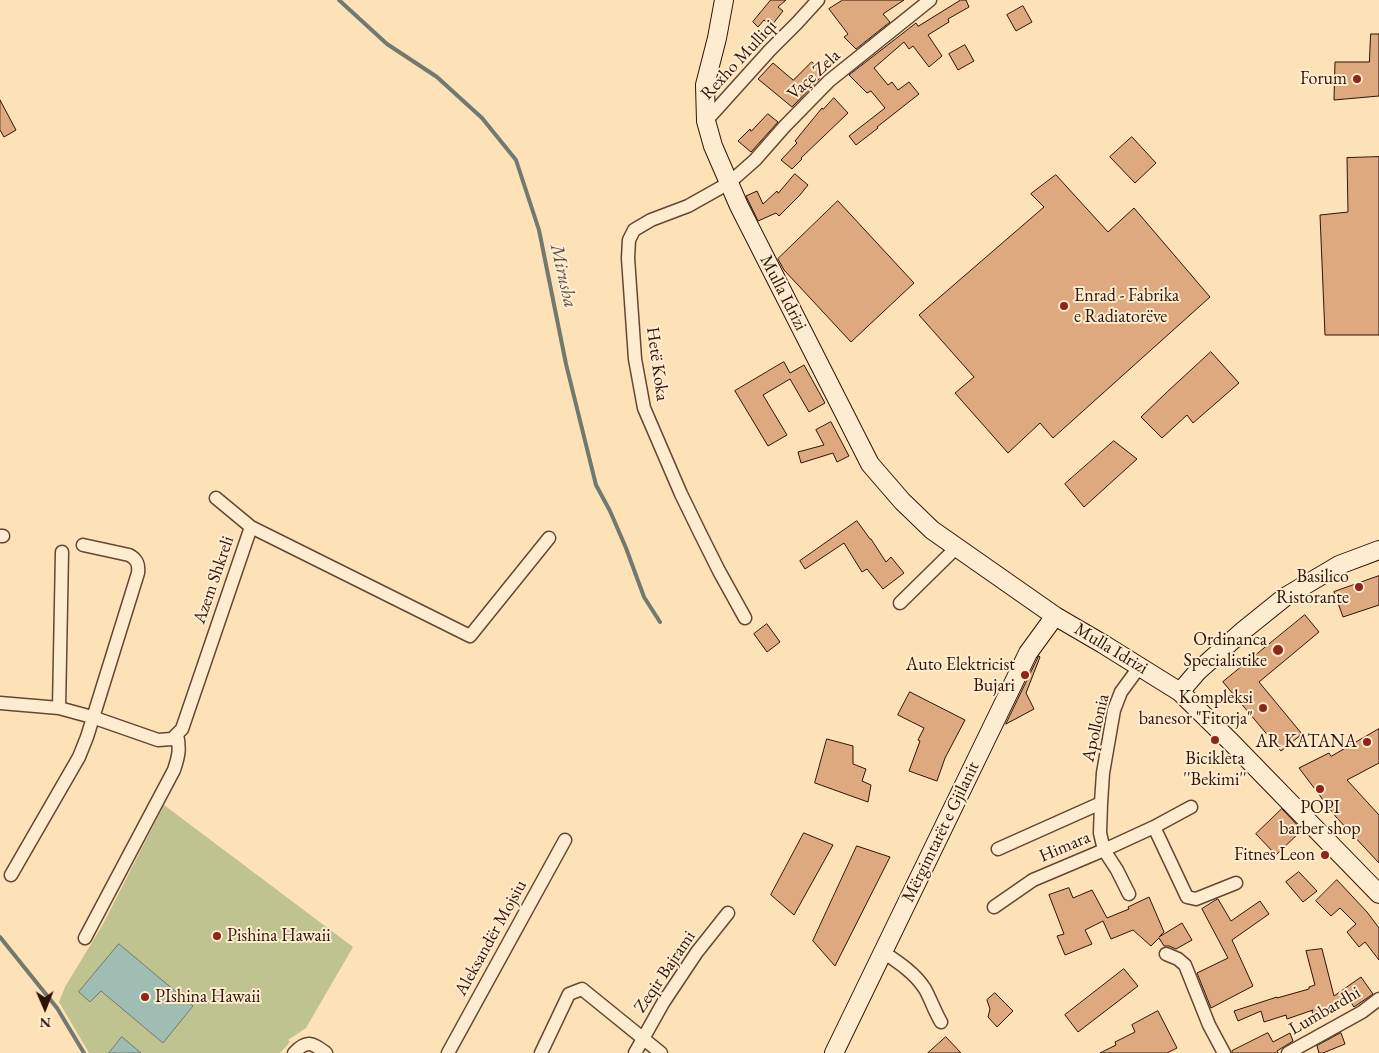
<!DOCTYPE html>
<html>
<head>
<meta charset="utf-8">
<style>
  body { margin:0 }
  #map { position:relative; width:1379px; height:1053px; overflow:hidden; background:#fee2b7; font-family:"EB Garamond",serif }
  canvas { display:block }
  .north { position:absolute; left:20px; top:983px; width:50px; height:50px; -webkit-text-stroke:4px #feecd0; paint-order:stroke; rotate:179deg; font-size:14px; font-weight:700; line-height:20px; text-align:center; color:#2e1309 }
  .north::after { content:''; display:block; margin:auto; width:18px; height:22px; background:#2e1309; clip-path:polygon(50% 0,100% 100%,50% 72%,0 100%) }
</style>
</head>
<body>
<div id="map">
<canvas width="1379" height="1053"></canvas>
<div class="north">N</div>
</div>
<script>
const ctx = document.querySelector('canvas').getContext('2d');
ctx.lineJoin = 'round';
function fillPath(path, color) { ctx.fillStyle = color; ctx.fill(path, 'evenodd'); }
function strokePath(path, color, width, dash) { ctx.strokeStyle = color; ctx.lineWidth = width; ctx.lineCap = dash ? 'butt' : 'round'; ctx.setLineDash(dash || []); ctx.stroke(path); }
function label(font, color, halo, rows, align = 'center') {
  ctx.font = font + ' "EB Garamond",serif'; ctx.lineWidth = 4; ctx.setLineDash([]); ctx.textBaseline = 'middle'; ctx.strokeStyle = halo; ctx.fillStyle = color; for (const [text, x, y, turn = 0] of rows) {
    ctx.save(); ctx.translate(x, y); ctx.rotate((+turn || 0) * Math.PI / 180); ctx.textAlign = isNaN(turn) ? turn : align; if (halo) ctx.strokeText(text, 0, 0); ctx.fillText(text, 0, 0); ctx.restore();
  }
}
fillPath(new Path2D(`
  M164,805L353,947L306,1028L288,1040L290,1042L280,1053H89L59,1002L65,987L103,924Z`), '#bec38f');
const water = new Path2D(`
  M119,944L193,1006L163,1043L101,991L90,1002L79,992Z
  M122,1037L141,1053H109Z`);
fillPath(water, '#a0bdb3');
strokePath(water, '#72796f', 1);
strokePath(new Path2D(`
  M339,0L387,44L437,77L482,118L516,160L539,230L566,364L596,485L610,511L626,548L644,597L660,622
  M0,937L57,1008L84,1053`), '#72796f', 4);
const building = new Path2D(`
  M771,0H786L778,7L783,11L772,25L764,20L758,27L753,22Z
  M843,0H904L883,14L890,22L856,49L844,37L848,34L829,9Z
  M961,0H966L969,7L948,19L949,22L928,35L942,56L929,67L913,46L909,49L904,42L874,68L888,85L892,82L898,90L909,82L919,94L877,127L878,128L856,145L849,136L885,108L871,91L867,93L849,75L916,23L918,26Z
  M1023,6L1032,22L1016,31L1007,15Z
  M1371,34H1379V96L1334,100L1335,62H1369Z
  M965,45L974,61L958,70L949,54Z
  M812,62L824,74L792,107L758,79L773,63L793,80Z
  M834,98L848,113L801,158L802,159L792,169L781,160L797,143L795,141L822,108L823,109Z
  M0,100L16,130L4,137L0,130Z
  M768,114L778,122L751,152L738,141L750,129L751,131Z
  M1132,137L1156,163L1135,183L1110,157Z
  M1379,157V335H1325L1320,215L1348,212L1347,158Z
  M795,174L808,185L800,195L779,216L776,213L758,221L746,196L757,191L763,204L777,191L778,193Z
  M1056,175L1108,232L1134,208L1210,297L1053,438L1040,423L1008,453L955,393L974,377L919,315L1044,207L1031,194Z
  M838,201L914,283L851,342L784,270L778,259Z
  M1211,352L1239,383L1193,423L1187,415L1162,438L1141,417L1167,392Z
  M784,362L790,373L804,365L825,403L809,412L790,379L763,395L787,435L768,446L735,391Z
  M831,422L849,456L837,462L833,453L801,463L798,452L824,445L816,430Z
  M1114,441L1137,459L1084,507L1065,484Z
  M857,521L870,539H871L886,562L891,557L904,573L883,589L867,569L862,572L844,543L805,569L800,561Z
  M1379,576V605L1343,617L1334,592Z
  M1305,615L1319,632L1259,682L1302,734L1281,751L1223,682Z
  M767,624L780,642L767,652L754,634Z
  M1039,656L1040,657L1026,693L1034,709L1006,724Z
  M910,692L965,720L945,758L937,781L909,771L920,741L918,740L924,728L898,715Z
  M1379,729V763L1347,780L1379,815V863L1336,817L1299,768L1329,753L1331,756Z
  M827,739L853,746V764L866,769L862,781L871,785L868,802L815,783Z
  M1282,809L1302,830L1276,855L1256,834Z
  M804,833L833,845L794,915L771,895Z
  M857,846L890,857L835,966L813,941Z
  M1299,872L1317,891L1303,902L1286,882Z
  M1337,880L1367,912L1379,928V960L1365,942L1359,947L1347,932L1356,924L1340,908L1331,916L1316,901Z
  M1069,888L1073,898L1092,890L1107,918L1129,909L1128,907L1149,897L1164,932L1159,937L1182,923L1192,940L1176,949L1169,946H1164L1159,938L1151,946L1133,930L1111,939L1103,921L1085,930L1092,944L1065,955L1057,936L1064,934L1049,895Z
  M1218,899L1231,921L1260,901L1269,914L1232,940L1253,986L1211,1008L1197,973L1228,958L1202,909Z
  M1322,949L1334,996L1361,977L1373,994L1354,1007L1350,1001L1313,1014L1312,1011L1313,1010L1287,1019L1286,1015L1264,1022L1261,1011L1238,1021L1234,1011L1277,997V998L1309,989V987L1315,985L1306,951Z
  M1124,969L1138,986L1078,1032L1065,1015Z
  M995,993L1013,1011L997,1027L988,1017L990,1009L987,1000Z
  M1158,1011L1177,1048L1167,1053H1100L1116,1045L1115,1042L1135,1032L1132,1025Z
  M1268,1033L1273,1042L1290,1033L1293,1041L1277,1051L1278,1053H1232V1051Z
  M1341,1033L1345,1044L1323,1053H1319L1317,1046Z
  M946,1037L961,1053H928Z`);
fillPath(building, '#dea97e');
strokePath(building, '#2e1309', 1);
const street = new Path2D(`
  M706,121L770,50L797,23L818,0
  M216,498L251,527
  M0,536H3
  M900,603L957,547
  M745,618L719,571L700,533L681,494L644,408L635,359L628,258L629,240L634,230L651,220L688,206L729,183L755,160L784,127L829,81L930,0
  M0,703L59,708L92,717L158,740L172,739L182,729L251,527L470,636L549,538
  M59,708L62,552
  M1154,827L1187,897L1196,899L1236,883
  M998,849L1101,803
  M11,875L79,757L87,737L138,573C139,564 137,559 129,555L83,545
  M1129,894L1117,870L1104,850L1100,833L1101,803L1103,773L1114,710L1121,692L1140,666
  M994,907L1033,880L1104,850L1154,827L1191,807
  M85,938L174,770C179,755 180,749 177,734
  M883,952C898,962 915,973 925,989C931,1000 935,1012 941,1022
  M1166,954L1178,959L1185,965L1209,1025L1224,1053
  M294,1053C307,1039 312,1043 326,1053
  M448,1053L565,840
  M541,1053L569,994L582,989L661,1053
  M635,1053L663,1003L697,952L728,913
  M1288,1053L1362,1012L1379,999`);
const secondary = new Path2D(`
  M724,0L717,38L705,85L706,121L713,146L739,206L870,464L902,501L932,530L1055,616L1103,644L1180,692L1232,743L1379,894
  M1180,692L1198,671L1244,630L1285,597L1339,565L1379,550
  M834,1053L1028,653L1055,616`);
strokePath(street, '#624734', 15);
strokePath(secondary, '#2e1309', 20);
strokePath(street, '#feecd0', 12);
strokePath(secondary, '#feecd0', 18);
for (const [x, y, r, color] of [
  [1357,79,5,"#8f2418"],
  [1064,306,5,"#8f2418"],
  [1359,587,5,"#8f2418"],
  [1278,650,6,"#8f2418"],
  [1025,675,5,"#8f2418"],
  [1263,708,5,"#8f2418"],
  [1215,740,5,"#8f2418"],
  [1367,742,5,"#8f2418"],
  [1320,789,5,"#8f2418"],
  [1325,855,5,"#8f2418"],
  [217,936,5,"#8f2418"],
  [145,997,5,"#8f2418"]
]) { const dot = new Path2D(); dot.arc(x, y, r, 0, 2 * Math.PI); ctx.fillStyle = color; ctx.fill(dot); strokePath(dot, '#feecd0', 2); }
label('18px', '#2e1309', '#feecd0', [
  ["Rexho Mulliqi",739,60,-47],
  ["Vaçe Zela",814,75,-43],
  ["Mulla Idrizi",783,293,63],
  ["Hetë Koka",657,364,82],
  ["Azem Shkreli",214,580,-71],
  ["Mulla Idrizi",1111,649,31],
  ["Apollonia",1096,728,-77],
  ["Mërgimtarët e Gjilanit",941,832,-64],
  ["Himara",1065,847,-23],
  ["Aleksandër Mojsiu",491,938,-61],
  ["Zeqir Bajrami",665,972,-56],
  ["Lumbardhi",1325,1011,-30]
]);
label('18px', '#2e1309', '#feecd0', [
  ["Forum",1347,79],
  ["Enrad - Fabrika",1074,296,"left"],
  ["e Radiatorëve",1074,317,"left"],
  ["Basilico",1349,577],
  ["Ristorante",1349,598],
  ["Ordinanca",1267,640],
  ["Specialistike",1267,661],
  ["Auto Elektricist",1015,665],
  ["Bujari",1015,686],
  ["Kompleksi",1253,698],
  ["banesor \"Fitorja\"",1253,719],
  ["AR KATANA",1357,742],
  ["Bicikleta",1215,759,"center"],
  ["''Bekimi''",1215,780,"center"],
  ["POPI",1320,808,"center"],
  ["barber shop",1320,829,"center"],
  ["Fitnes Leon",1315,855],
  ["Pishina Hawaii",227,936,"left"],
  ["PIshina Hawaii",155,997,"left"]
], 'right');
label('italic 19px', '#564e44', '#feecd0', [
  ["Mirusha",563,276,77]
]);
</script>
</body>
</html>
